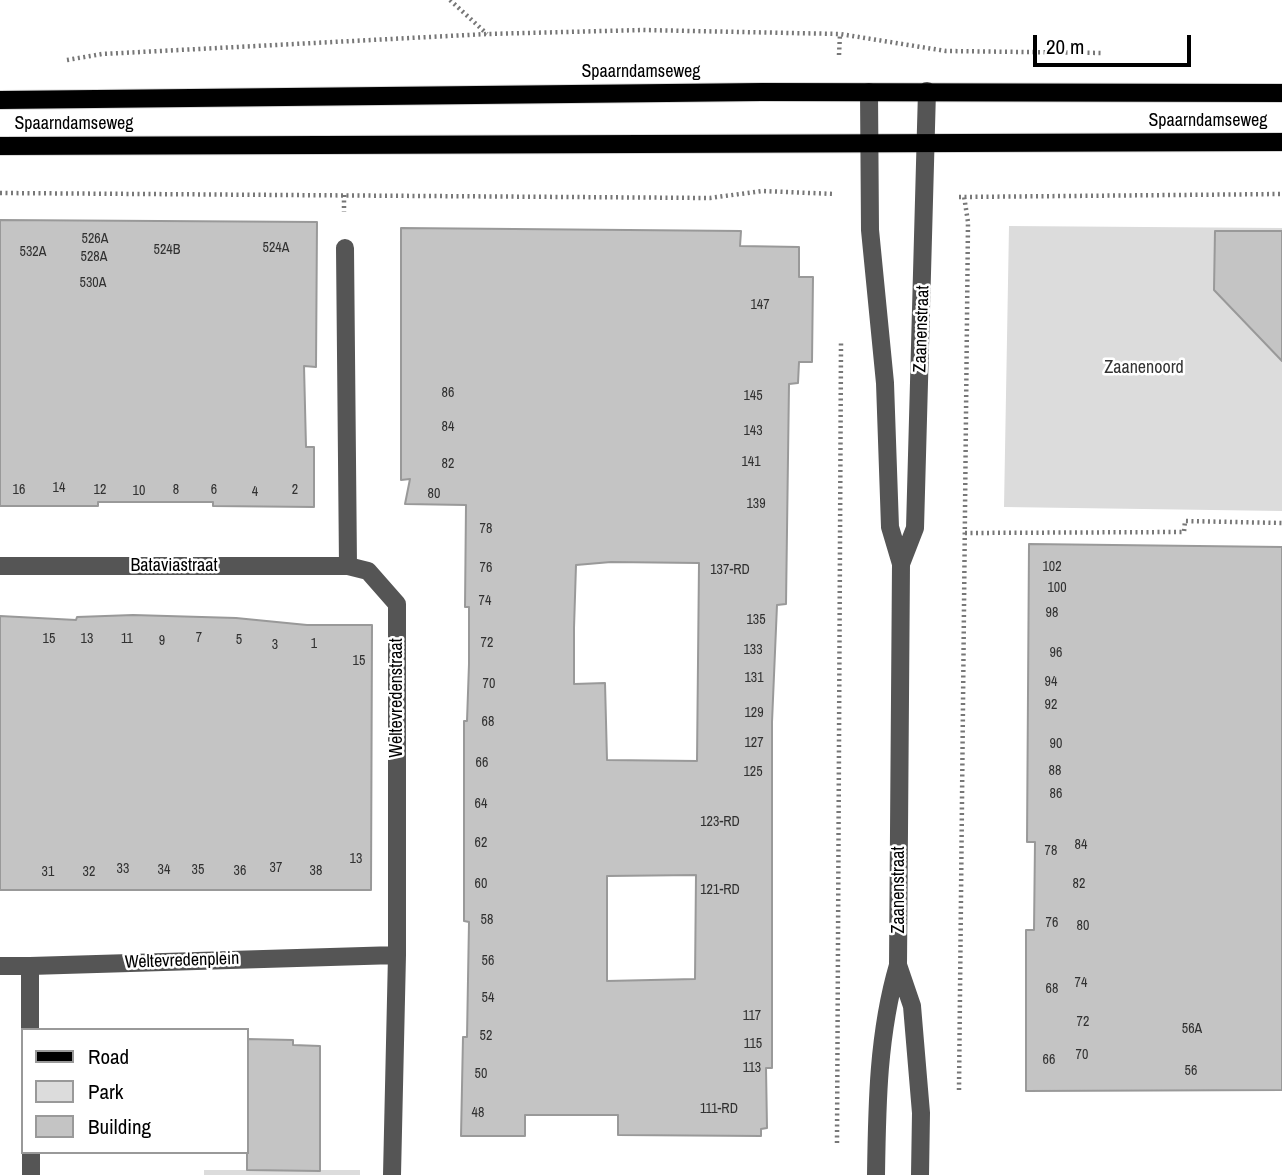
<!DOCTYPE html>
<html>
<head>
<meta charset="utf-8">
<style>
  body { margin:0 }
  #map { position:relative; width:1282px; height:1175px; overflow:hidden; background:#fff; font-family:"Archivo Narrow",sans-serif }
  canvas { display:block }
  .legend { position:absolute; left:21px; top:1028px; width:228px; height:126px; box-sizing:border-box; background:#fff; border:2px solid #999; margin:0; padding:9px 12px; list-style:none; font-size:21px; color:#000 }
  .legend li { display:flex; align-items:center; gap:14px; height:35px }
  .legend b { width:35px; border:2px solid #999 }
  .scale { position:absolute; left:1033px; top:35px; width:158px; height:32px; box-sizing:border-box; border:4px solid #000; border-top:0; padding-left:9px; font-size:21px; line-height:24px; white-space:nowrap; color:#000; -webkit-text-stroke:5px #fff; paint-order:stroke }
</style>
</head>
<body>
<div id="map">
<canvas width="1282" height="1175"></canvas>
<ul class="legend">
<li><b style="height:9px;background:#000"></b>Road</li>
<li><b style="height:19px;background:#dcdcdc"></b>Park</li>
<li><b style="height:19px;background:#c4c4c4"></b>Building</li>
</ul>
<div class="scale">20 m</div>
</div>
<script>
const ctx = document.querySelector('canvas').getContext('2d');
ctx.lineJoin = 'round';
function fillPath(path, color) { ctx.fillStyle = color; ctx.fill(path, 'evenodd'); }
function strokePath(path, color, width, dash) { ctx.strokeStyle = color; ctx.lineWidth = width; ctx.lineCap = dash ? 'butt' : 'round'; ctx.setLineDash(dash || []); ctx.stroke(path); }
function label(font, color, halo, rows, align = 'center') {
  ctx.font = font + ' "Archivo Narrow",sans-serif'; ctx.lineWidth = 5; ctx.setLineDash([]); ctx.textBaseline = 'middle'; ctx.strokeStyle = halo; ctx.fillStyle = color; for (const [text, x, y, turn = 0] of rows) {
    ctx.save(); ctx.translate(x, y); ctx.rotate((+turn || 0) * Math.PI / 180); ctx.textAlign = isNaN(turn) ? turn : align; if (halo) ctx.strokeText(text, 0, 0); ctx.fillText(text, 0, 0); ctx.restore();
  }
}
fillPath(new Path2D(`
  M1009,226L1282,228V511L1004,507Z
  M204,1170H360V1175H204Z`), '#dcdcdc');
const building = new Path2D(`
  M0,220L317,222L316,367L304,366L306,447H314V507L213,506V502H98V506H0Z
  M401,228L741,231L740,246L799,247V277H813L812,362H799L798,383L789,384L786,604L777,605L772,722V1068H766L767,1128L761,1129V1136L618,1135V1115H525V1136H461L463,1037H467L469,922L464,921V721H467L469,664V607H465L466,505L405,504L410,479L401,480ZM611,562L699,563L697,761L607,760L605,683L574,684V628L576,565ZM696,875L695,979L607,981V876Z
  M1215,231H1282V361L1214,290Z
  M1029,544L1282,547V1090L1026,1091V930H1034L1035,842H1027Z
  M133,615L236,618L307,625H372L371,890H0V616L76,620L77,617Z
  M247,1039L293,1040V1045L320,1046V1171L247,1170Z`);
fillPath(building, '#c4c4c4');
strokePath(building, '#999', 2);
const major = new Path2D(`
  M0,100L762,92L1282,93
  M0,146L1282,142`);
strokePath(major, '#dbdbdb', 20);
strokePath(new Path2D(`
  M450,0L487,34
  M839,55L840,34
  M67,60L102,54L487,34L643,30L840,34L946,51L1103,53
  M0,193L710,198L762,191L835,194
  M344,195V212
  M959,197L1282,194
  M965,533L1184,532L1185,521L1282,523
  M959,1090L968,222L964,196
  M837,1143L841,343`), '#777', 4.5, [2, 3.5]);
strokePath(new Path2D(`
  M869,92L870,230L885,383L890,527L901,564L898,965C878,1033 877,1104 876,1175
  M345,248L348,566L368,571L397,604V955L392,1175
  M901,564L915,528L927,91
  M0,566H348
  M898,965L912,1006L921,1113L920,1175
  M0,966H30
  M30,1030V966L397,955
  M31,1152V1175`), '#555', 18);
strokePath(major, '#000', 18);
label('14px', '#313131', null, [
  ["526A",95,239],
  ["524A",276,248],
  ["524B",167,250],
  ["532A",33,252],
  ["528A",94,257],
  ["530A",93,283],
  ["147",760,305],
  ["86",448,393],
  ["145",753,396],
  ["84",448,427],
  ["143",753,431],
  ["141",751,462],
  ["82",448,464],
  ["14",59,488],
  ["16",19,490],
  ["12",100,490],
  ["8",176,490],
  ["6",214,490],
  ["2",295,490],
  ["10",139,491],
  ["4",255,492],
  ["80",434,494],
  ["139",756,504],
  ["78",486,529],
  ["102",1052,567],
  ["76",486,568],
  ["137-RD",730,570],
  ["100",1057,588],
  ["74",485,601],
  ["98",1052,613],
  ["135",756,620],
  ["7",199,638],
  ["15",49,639],
  ["13",87,639],
  ["11",127,639],
  ["5",239,640],
  ["9",162,641],
  ["72",487,643],
  ["1",314,644],
  ["3",275,645],
  ["133",753,650],
  ["96",1056,653],
  ["15",359,661],
  ["131",754,678],
  ["94",1051,682],
  ["70",489,684],
  ["92",1051,705],
  ["129",754,713],
  ["68",488,722],
  ["127",754,743],
  ["90",1056,744],
  ["66",482,763],
  ["88",1055,771],
  ["125",753,772],
  ["86",1056,794],
  ["64",481,804],
  ["123-RD",720,822],
  ["62",481,843],
  ["84",1081,845],
  ["78",1051,851],
  ["13",356,859],
  ["37",276,868],
  ["33",123,869],
  ["34",164,870],
  ["35",198,870],
  ["36",240,871],
  ["38",316,871],
  ["31",48,872],
  ["32",89,872],
  ["60",481,884],
  ["82",1079,884],
  ["121-RD",720,890],
  ["58",487,920],
  ["76",1052,923],
  ["80",1083,926],
  ["56",488,961],
  ["74",1081,983],
  ["68",1052,989],
  ["54",488,998],
  ["117",752,1016],
  ["72",1083,1022],
  ["56A",1192,1029],
  ["52",486,1036],
  ["115",753,1044],
  ["70",1082,1055],
  ["66",1049,1060],
  ["113",752,1068],
  ["56",1191,1071],
  ["50",481,1074],
  ["111-RD",719,1109],
  ["48",478,1113]
]);
label('18px', '#000', '#fff', [
  ["Spaarndamseweg",641,72],
  ["Spaarndamseweg",1208,121],
  ["Spaarndamseweg",74,124],
  ["Zaanenstraat",922,329,-88],
  ["Bataviastraat",174,566],
  ["Weltevredenstraat",397,698,-90],
  ["Zaanenstraat",899,890,-90],
  ["Weltevredenplein",182,961,-2]
]);
label('18px', '#333', '#fff', [
  ["Zaanenoord",1144,368]
]);
</script>
</body>
</html>
